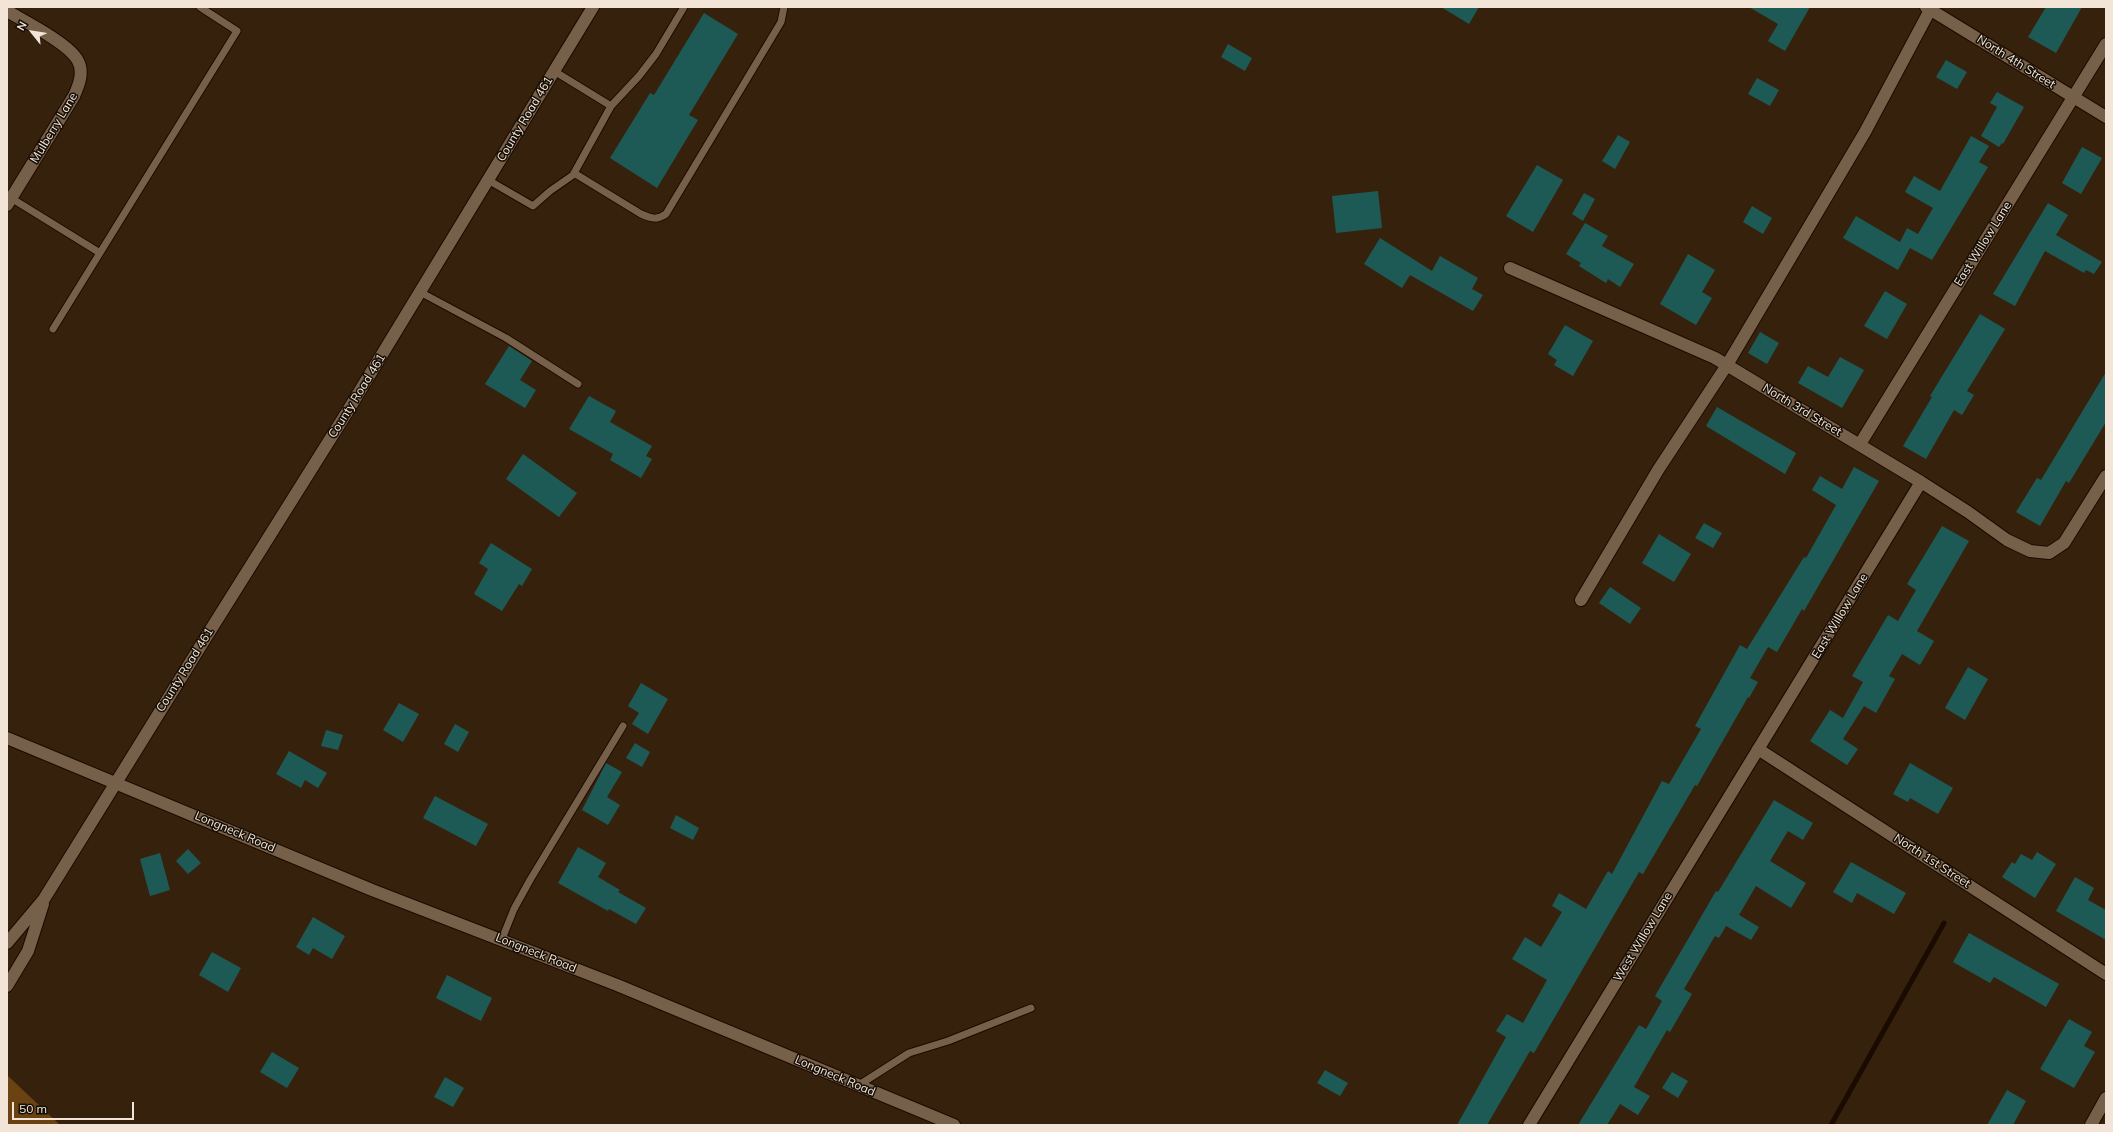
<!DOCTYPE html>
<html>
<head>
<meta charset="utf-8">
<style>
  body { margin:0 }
  #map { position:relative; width:2113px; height:1132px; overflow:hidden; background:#36220c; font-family:Mulish,sans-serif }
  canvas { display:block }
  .frame { position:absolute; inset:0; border:8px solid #f2e5d8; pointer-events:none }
  .north { position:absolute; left:12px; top:12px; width:40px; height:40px; -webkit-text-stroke:3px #160e05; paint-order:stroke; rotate:300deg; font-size:11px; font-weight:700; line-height:16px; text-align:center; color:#f2e5d8 }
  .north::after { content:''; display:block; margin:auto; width:14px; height:18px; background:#f2e5d8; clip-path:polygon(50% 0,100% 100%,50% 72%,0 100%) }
  .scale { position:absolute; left:12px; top:1102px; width:122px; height:18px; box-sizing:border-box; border:2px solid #f2e5d8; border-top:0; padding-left:5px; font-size:12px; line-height:14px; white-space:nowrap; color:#f2e5d8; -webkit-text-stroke:3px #160e05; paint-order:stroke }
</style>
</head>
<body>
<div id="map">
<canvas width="2113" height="1132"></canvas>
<div class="frame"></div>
<div class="north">N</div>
<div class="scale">50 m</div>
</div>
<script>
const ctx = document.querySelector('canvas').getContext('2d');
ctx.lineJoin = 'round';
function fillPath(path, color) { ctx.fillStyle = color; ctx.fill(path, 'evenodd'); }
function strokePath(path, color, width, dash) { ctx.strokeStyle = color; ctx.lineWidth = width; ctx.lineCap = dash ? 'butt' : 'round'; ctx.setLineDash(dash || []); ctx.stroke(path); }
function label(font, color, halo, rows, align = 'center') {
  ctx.font = font + ' Mulish,sans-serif'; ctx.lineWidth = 3; ctx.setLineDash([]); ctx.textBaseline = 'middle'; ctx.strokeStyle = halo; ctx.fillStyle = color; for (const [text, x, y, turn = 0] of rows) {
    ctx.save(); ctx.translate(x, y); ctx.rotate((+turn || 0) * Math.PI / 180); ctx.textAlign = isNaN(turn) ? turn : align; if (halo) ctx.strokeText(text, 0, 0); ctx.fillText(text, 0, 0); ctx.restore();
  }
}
fillPath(new Path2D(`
  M7,1075L60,1125H7Z`), '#6b4313');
strokePath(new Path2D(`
  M1831,1125L1944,923`), '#1a0a00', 5);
fillPath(new Path2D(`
  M1441,7H1479L1469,24Z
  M1749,7H1810L1785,51L1768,41L1778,24Z
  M2046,7H2082L2056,53L2028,37Z
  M704,13L738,34L689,115L698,120L657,188L610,158L650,93L654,95Z
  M1228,44L1252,58L1245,71L1221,57Z
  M1946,60L1967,72L1957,89L1936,77Z
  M1757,78L1779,90L1770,106L1748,94Z
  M1997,92L2024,107L2003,144L2002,143L1999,147L1981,136L1997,107L1990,103Z
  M1618,135L1630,142L1615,169L1602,161Z
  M1971,136L1989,146L1979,162L1988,167L1932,260L1910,248L1898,270L1843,238L1856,216L1900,242L1907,228L1918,234L1933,208L1905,192L1914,176L1940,191Z
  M2082,147L2102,158L2081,194L2062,183Z
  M1537,165L1563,180L1533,232L1506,216Z
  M1378,191L1382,228L1336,233L1332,196Z
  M1584,193L1595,199L1583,221L1572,214Z
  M2048,203L2068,215L2056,235L2102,262L2094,274L2086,270L2084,273L2045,251L2015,306L1993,294Z
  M1752,206L1772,218L1763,234L1743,222Z
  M1585,223L1608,236L1602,246L1634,264L1620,287L1608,279L1606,283L1579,266L1581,263L1566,254Z
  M1380,238L1432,271L1440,256L1478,278L1472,289L1483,295L1473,311L1410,275L1402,288L1364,264Z
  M1688,254L1715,270L1702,292L1712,298L1696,325L1660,304Z
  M1885,291L1907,304L1887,339L1864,326Z
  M1980,314L2005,329L1967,391L1974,395L1962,415L1954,410L1926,459L1903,446L1932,397L1930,396Z
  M1565,325L1593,341L1573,376L1554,365L1557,360L1548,354Z
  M1760,332L1779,343L1767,364L1748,353Z
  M509,346L532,361L520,380L536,390L525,408L485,384Z
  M1840,357L1864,370L1842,408L1798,383L1808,366L1828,377Z
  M2106,372V422L2069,483L2066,481L2040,526L2016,512L2037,478L2041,480Z
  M589,396L616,411L610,422L652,446L646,456L652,459L641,478L610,460L613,454L569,429Z
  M1717,407L1796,453L1785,474L1706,426Z
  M523,454L577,493L559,517L506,479Z
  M1854,467L1879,481L1804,611L1802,609L1777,652L1768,647L1750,678L1758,682L1749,698L1748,697L1697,786L1695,785L1643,874L1639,872L1534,1053L1530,1051L1487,1125H1457L1506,1037L1496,1031L1507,1014L1523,1023L1547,980L1512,959L1525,937L1541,947L1562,912L1552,906L1559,893L1586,909L1608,871L1612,874L1662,781L1669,784L1701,729L1695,726L1740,645L1747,649L1804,557L1806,558L1836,505L1812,490L1820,476L1842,489Z
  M1704,523L1722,533L1713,548L1695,538Z
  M1942,526L1969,541L1917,631L1934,641L1920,665L1902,654L1889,676L1895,679L1876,713L1864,706L1843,739L1858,749L1847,765L1810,741L1830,710L1843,718L1863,682L1852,676L1888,615L1898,621L1916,590L1907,584Z
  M1659,534L1691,554L1674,582L1642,563Z
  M491,543L532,569L522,586L519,584L502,611L474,594L488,569L479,563Z
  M1610,587L1641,608L1630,624L1599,603Z
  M1968,667L1988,679L1965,720L1945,708Z
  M641,683L668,699L648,734L632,724L639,713L628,706Z
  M399,703L419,714L403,742L383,730Z
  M455,724L469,732L458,752L444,744Z
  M326,730L343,735L338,750L321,746Z
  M635,743L650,752L642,767L626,758Z
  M289,751L327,773L318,788L305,780L301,788L276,774Z
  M606,763L622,772L607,797L620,805L608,825L582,810Z
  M1910,763L1953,788L1938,814L1910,798L1908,802L1893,794Z
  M435,796L488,824L476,846L423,818Z
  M1774,800L1813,823L1803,840L1788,831L1770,861L1806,883L1791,908L1756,886L1739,915L1759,927L1751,940L1726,926L1719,938L1715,936L1684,989L1692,994L1670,1032L1667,1030L1634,1087L1650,1096L1638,1115L1620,1104L1607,1125H1578L1639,1025L1646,1029L1662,1001L1655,996L1716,891L1718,892Z
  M676,815L699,828L693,840L670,828Z
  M578,847L606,863L598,877L620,890L618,892L646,908L636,924L609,909L608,911L558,883Z
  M188,849L201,863L188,874L176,861Z
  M2037,852L2056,864L2035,898L2002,877L2012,862L2015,864L2021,854L2032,860Z
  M160,853L170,890L150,896L140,859Z
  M1851,862L1906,893L1894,914L1857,893L1852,903L1833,892Z
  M2075,877L2094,888L2088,900L2106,910V940L2056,911Z
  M313,917L345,936L332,959L313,948L309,955L296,947Z
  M1969,933L2059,984L2046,1007L1994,977L1990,983L1953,962Z
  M212,952L241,968L228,992L199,975Z
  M447,975L492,998L481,1021L436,998Z
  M2069,1019L2092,1032L2084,1046L2095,1052L2074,1088L2040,1069Z
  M272,1052L299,1068L287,1088L260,1072Z
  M1325,1070L1348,1083L1340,1096L1317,1083Z
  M1672,1072L1688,1081L1678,1098L1662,1088Z
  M445,1077L464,1088L453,1107L434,1097Z
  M2007,1090L2026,1101L2013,1125H1987Z`), '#1d5a56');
const lane = new Path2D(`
  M611,106L639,76L656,54L684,7
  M574,173L641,214C652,219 657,220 666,214L781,22L784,7
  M488,180L533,206L550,191L573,175L611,106L554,71
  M11,198L100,253
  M420,292L506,338L578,384
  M53,329L237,31L200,7
  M502,939L514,909L530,880L623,726
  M859,1085L909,1053L948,1041L1031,1008`);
const street = new Path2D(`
  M1926,7L2106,117
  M7,11C24,21 70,44 78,61C84,72 79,85 74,96L7,205
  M1510,268L1715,358L1921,482L1968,512L2007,540L2030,551L2049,553L2064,543L2106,476
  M1860,444L2106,44
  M1581,600L1658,470L1727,365L1865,132L1930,10
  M1758,749L2106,974
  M1529,1125L1921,482
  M2091,1125L2106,1098`);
const secondary = new Path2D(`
  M7,738L372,890L617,985L954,1125
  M7,943L44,899L208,634L344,417L593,7
  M7,986L28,951L43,904`);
strokePath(lane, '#1c0a00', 9);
strokePath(street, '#1c0a00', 14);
strokePath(secondary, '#1c0a00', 14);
strokePath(lane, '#776049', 7);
strokePath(street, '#776049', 12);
strokePath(secondary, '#776049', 12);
label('12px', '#f2e5d8', '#160e05', [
  ["North 4th Street",2016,62,32],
  ["County Road 461",525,119,-59],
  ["Mulberry Lane",54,128,-59],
  ["East Willow Lane",1983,244,-58],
  ["County Road 461",357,396,-58],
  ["North 3rd Street",1802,410,31],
  ["East Willow Lane",1840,616,-59],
  ["County Road 461",185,670,-58],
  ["Longneck Road",235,832,23],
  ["North 1st Street",1932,861,33],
  ["West Willow Lane",1643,937,-59],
  ["Longneck Road",536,953,22],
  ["Longneck Road",835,1076,23]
]);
</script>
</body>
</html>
